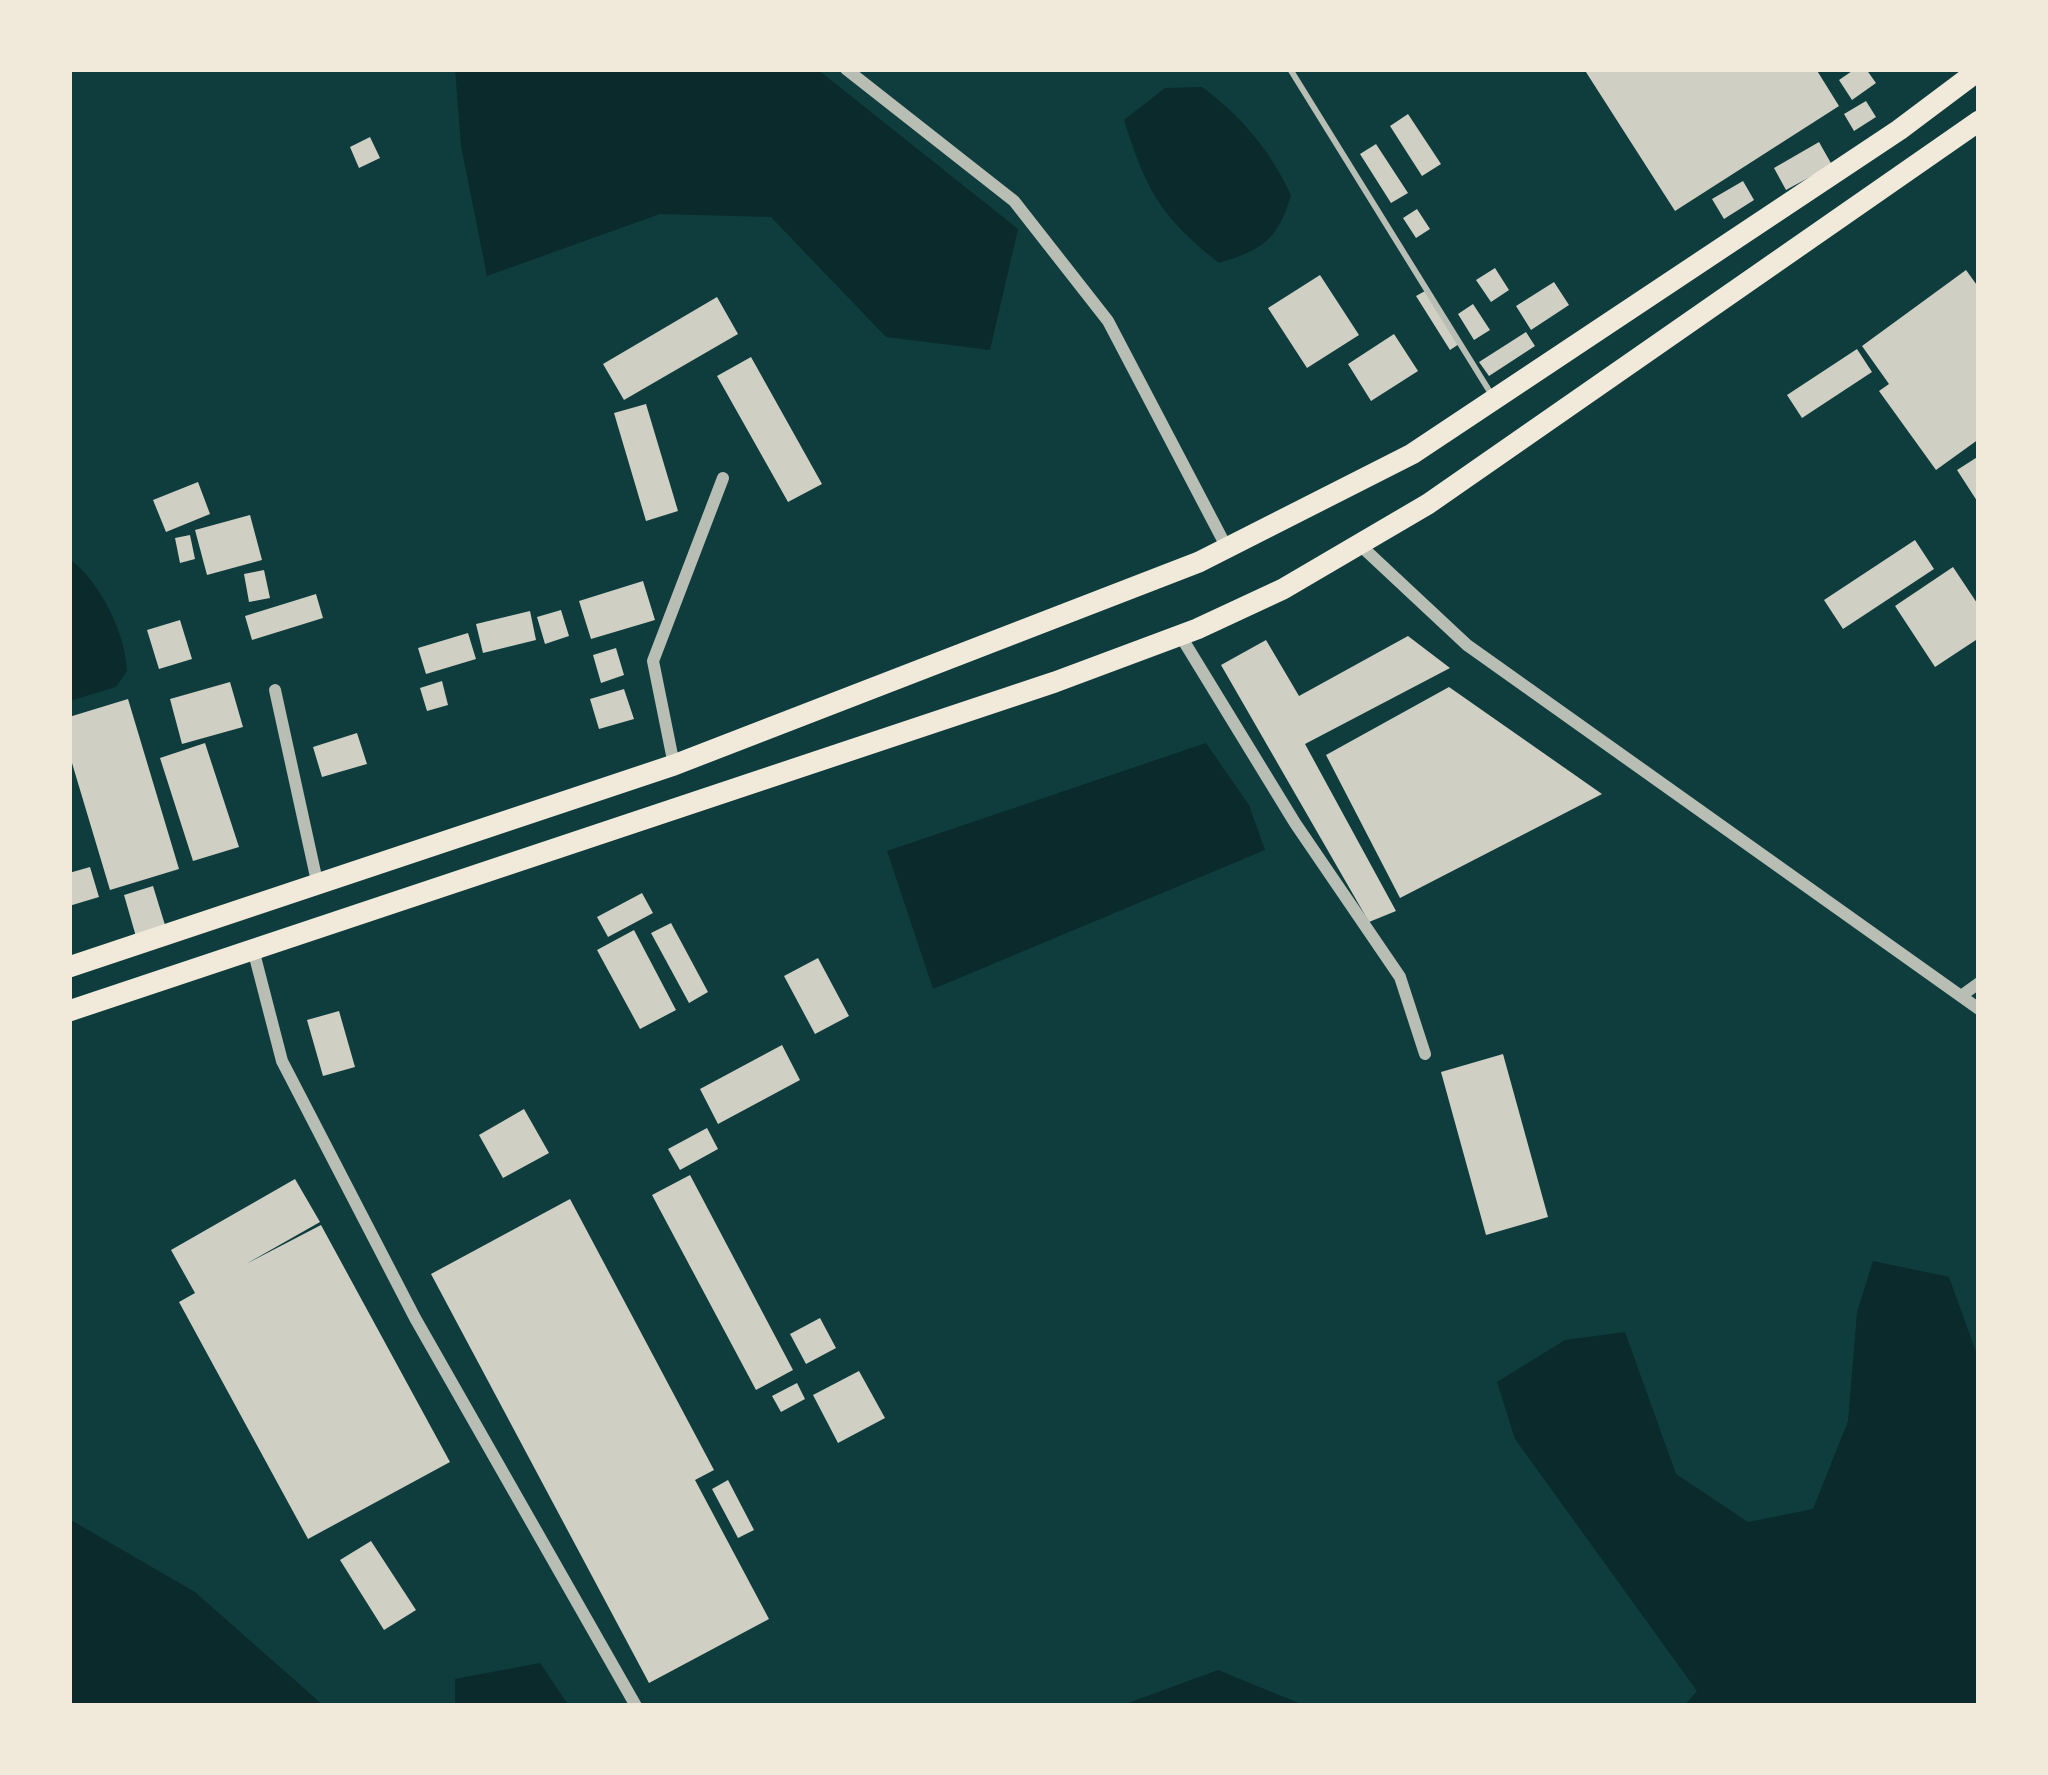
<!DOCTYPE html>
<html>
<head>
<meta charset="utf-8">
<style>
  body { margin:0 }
  #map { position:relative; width:2048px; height:1775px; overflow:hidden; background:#0f3d3e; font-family:"Times New Roman",serif }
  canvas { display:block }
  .frame { position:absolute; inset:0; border:72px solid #f1e9da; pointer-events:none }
</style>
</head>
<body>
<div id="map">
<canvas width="2048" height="1775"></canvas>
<div class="frame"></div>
</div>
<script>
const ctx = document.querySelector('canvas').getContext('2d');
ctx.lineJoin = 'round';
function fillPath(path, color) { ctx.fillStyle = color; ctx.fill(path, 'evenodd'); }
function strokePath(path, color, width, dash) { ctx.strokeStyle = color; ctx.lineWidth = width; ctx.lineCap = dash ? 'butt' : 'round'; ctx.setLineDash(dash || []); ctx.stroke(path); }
fillPath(new Path2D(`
  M455,69H817L1018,229L990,350L886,337L771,217L660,214L487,276L461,146Z
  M1202,87C1241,116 1270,150 1291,195C1278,240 1262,250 1219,263C1160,216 1146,190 1124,120L1165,88Z
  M69,559C99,579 126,634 127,671L116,687L69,701Z
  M1206,743L1249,805L1265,850L933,989L887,851Z
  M1873,1261L1949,1277L1979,1360V1706H1684L1697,1691L1515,1439L1497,1382L1565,1340L1625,1332L1676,1474L1748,1522L1813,1509L1848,1421L1857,1312Z
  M69,1519L195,1592L324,1706H69Z
  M540,1663L569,1706H455V1679Z
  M1218,1670L1306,1706H1120Z`), '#0a2a2b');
fillPath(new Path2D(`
  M1584,69H1816L1839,106L1675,211Z
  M1855,69H1866L1876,83L1852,100L1839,80Z
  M1866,101L1876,117L1854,131L1844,114Z
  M1408,114L1441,164L1422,176L1390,126Z
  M370,137L380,158L359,168L350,147Z
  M1819,142L1832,165L1786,190L1774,168Z
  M1376,144L1408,193L1391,203L1360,154Z
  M1743,181L1754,200L1724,219L1712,199Z
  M1417,209L1430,229L1416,238L1403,218Z
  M1495,268L1509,290L1491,302L1476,280Z
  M1966,270L1979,288V439L1936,470L1879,391L1889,384L1862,346Z
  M1320,275L1359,335L1307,368L1268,308Z
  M1554,282L1569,305L1531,330L1516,306Z
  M1425,291L1459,344L1450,350L1416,296Z
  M717,297L738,334L624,400L603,364Z
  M1473,304L1490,330L1474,340L1458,314Z
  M1526,332L1535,346L1489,376L1479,362Z
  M1394,334L1418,371L1371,401L1348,364Z
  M1857,349L1872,372L1802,418L1787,395Z
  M751,357L822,484L788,502L717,376Z
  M646,404L678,511L646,521L614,413Z
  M1979,456V504L1957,470Z
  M198,482L210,514L166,532L153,500Z
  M250,515L262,560L207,575L195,530Z
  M190,535L195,559L180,563L175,538Z
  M1915,540L1934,569L1843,629L1824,600Z
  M1953,567L1979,606V638L1935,667L1895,606Z
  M264,570L270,598L249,602L244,574Z
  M643,581L655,620L591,639L579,601Z
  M316,594L323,618L252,640L245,616Z
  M561,610L569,636L545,644L537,617Z
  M530,611L536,640L483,653L476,624Z
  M180,620L192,659L159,669L147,630Z
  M468,633L476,659L426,674L418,648Z
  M1408,636L1450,668L1305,744L1396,911L1369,922L1221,665L1266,640L1299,696Z
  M616,648L624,675L601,683L593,655Z
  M442,681L448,705L427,711L420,688Z
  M230,682L243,727L182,744L170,699Z
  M1449,687L1602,794L1400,898L1326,755Z
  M624,689L634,719L599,729L590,699Z
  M128,699L179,869L110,890L69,753V717Z
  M357,733L367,764L322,777L313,747Z
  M205,743L239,847L193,861L160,758Z
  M90,867L99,897L69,906V873Z
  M153,886L169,938L139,947L124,895Z
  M642,893L653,913L608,937L597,917Z
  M671,923L708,992L689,1003L651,933Z
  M634,930L676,1010L640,1029L597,950Z
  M818,958L849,1016L815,1034L784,976Z
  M339,1011L355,1067L323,1076L307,1020Z
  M782,1045L800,1080L718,1124L700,1089Z
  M1503,1054L1548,1217L1486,1235L1441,1072Z
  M524,1109L549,1153L503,1178L479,1135Z
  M707,1128L718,1149L680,1170L668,1149Z
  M690,1175L793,1370L756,1390L652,1195Z
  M295,1179L320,1222L246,1264L321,1225L450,1462L308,1539L179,1302L195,1293L171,1250Z
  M570,1199L714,1470L695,1480L769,1619L649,1683L431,1274Z
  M820,1318L836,1348L806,1364L790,1334Z
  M859,1371L885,1418L838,1443L813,1395Z
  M797,1383L805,1399L781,1412L772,1396Z
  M728,1480L754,1530L738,1538L712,1489Z
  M371,1541L416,1610L384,1630L340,1560Z`), '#cfcfc3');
strokePath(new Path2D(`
  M1290,69L1490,392`), '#b8beb3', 6);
strokePath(new Path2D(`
  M846,69L1014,201L1108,321L1227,548
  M1360,545L1467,645L1979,1009
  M1180,635L1295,823L1400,977L1425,1054
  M275,690L318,886
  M674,765L653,661L723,478
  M254,953L282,1061L415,1318L636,1706
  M1961,996L1979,983`), '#b8beb3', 12);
strokePath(new Path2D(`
  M69,967L674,765L1199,562L1412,454L1899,130L1979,70
  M69,1011L1055,682L1197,629L1283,589L1428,504L1979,121`), '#f1e9da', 21);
</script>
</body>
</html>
